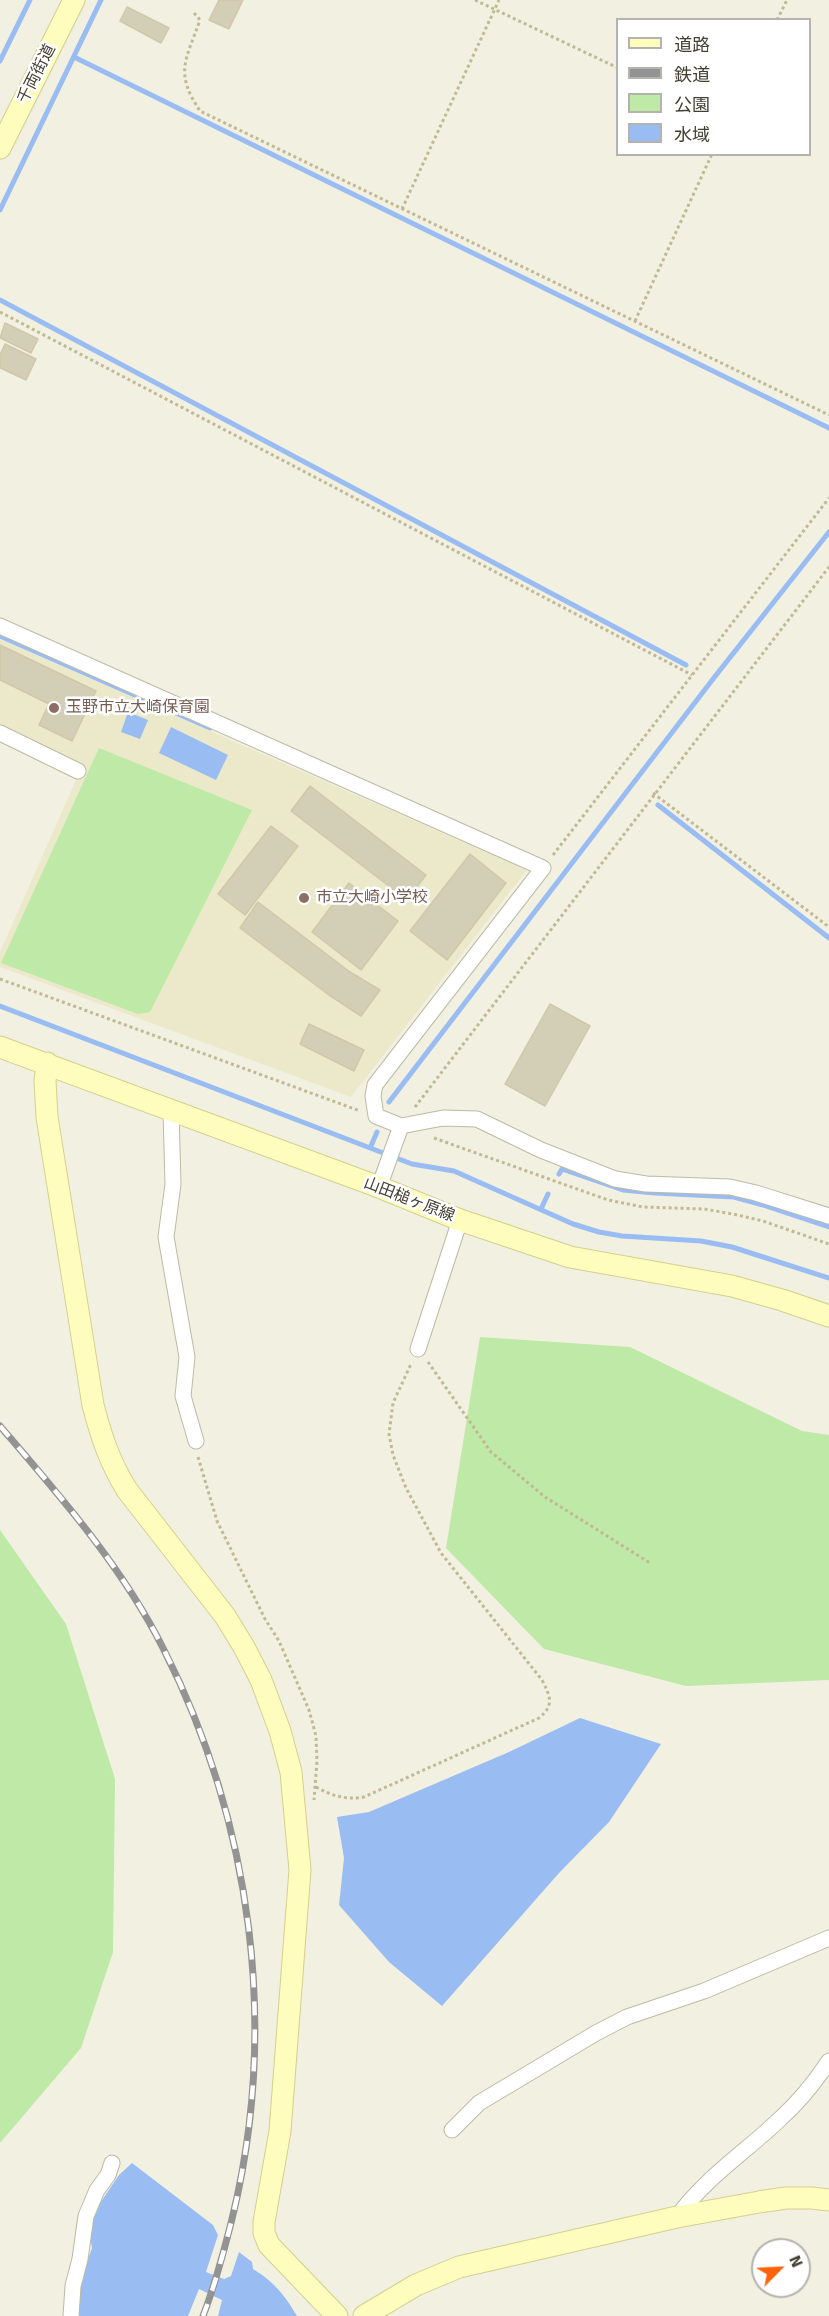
<!DOCTYPE html>
<html>
<head>
<meta charset="utf-8">
<style>
  body { margin:0 }
  #map { position:relative; width:829px; height:2316px; overflow:hidden; background:#f2f0e1; font-family:Signika,"Noto Sans JP",sans-serif }
  canvas { display:block }
  .legend { position:absolute; left:616px; top:18px; width:195px; height:138px; box-sizing:border-box; background:#fff; border:2px solid #b4b3ad; margin:0; padding:8px 10px; list-style:none; font-size:18px; color:#434032 }
  .legend li { display:flex; align-items:center; gap:12px; height:30px }
  .legend b { width:30px; border:2px solid #b4b3ad }
  .north { position:absolute; left:751px; top:2238px; width:60px; height:60px; box-sizing:border-box; background:#fff; border:2px solid #b4b3ad; border-radius:50%; rotate:66deg; font-size:16px; font-weight:700; line-height:24px; text-align:center; color:#434032 }
  .north::after { content:''; display:block; margin:auto; width:21px; height:27px; background:#ff620b; clip-path:polygon(50% 0,100% 100%,50% 72%,0 100%) }
</style>
</head>
<body>
<div id="map">
<canvas width="829" height="2316"></canvas>
<ul class="legend">
<li><b style="height:8px;background:#fffdbe"></b>道路</li>
<li><b style="height:8px;background:#939393"></b>鉄道</li>
<li><b style="height:16px;background:#bee9a7"></b>公園</li>
<li><b style="height:16px;background:#99bcf3"></b>水域</li>
</ul>
<div class="north">N</div>
</div>
<script>
const ctx = document.querySelector('canvas').getContext('2d');
ctx.lineJoin = 'round';
function fillPath(path, color) { ctx.fillStyle = color; ctx.fill(path, 'evenodd'); }
function strokePath(path, color, width, dash) { ctx.strokeStyle = color; ctx.lineWidth = width; ctx.lineCap = dash ? 'butt' : 'round'; ctx.setLineDash(dash || []); ctx.stroke(path); }
function label(font, color, halo, rows, align = 'center') {
  ctx.font = font + ' Signika,"Noto Sans JP",sans-serif'; ctx.lineWidth = 5; ctx.setLineDash([]); ctx.textBaseline = 'middle'; ctx.strokeStyle = halo; ctx.fillStyle = color; for (const [text, x, y, turn = 0] of rows) {
    ctx.save(); ctx.translate(x, y); ctx.rotate((+turn || 0) * Math.PI / 180); ctx.textAlign = isNaN(turn) ? turn : align; if (halo) ctx.strokeText(text, 0, 0); ctx.fillText(text, 0, 0); ctx.restore();
  }
}
fillPath(new Path2D(`
  M0,639L527,870L351,1097L0,967V952L83,764L0,725Z`), '#ece9ca');
fillPath(new Path2D(`
  M99,748L252,810L150,1012L138,1014L1,963Z
  M480,1337L630,1347L802,1431L829,1435V1680L686,1686L544,1649L446,1548Z
  M0,1530L66,1624L115,1779L113,1952L81,2048L0,2143Z`), '#bee9a7');
fillPath(new Path2D(`
  M128,712L148,720L140,739L121,732Z
  M171,727L228,755L216,780L159,753Z
  M580,1718L661,1744L609,1822L559,1873L442,2006L389,1962L339,1905L344,1858L337,1817L369,1812L509,1752Z
  M132,2163L213,2225L218,2235L206,2272L224,2279L231,2276L239,2252L252,2262L253,2269C274,2282 284,2294 297,2316H218L222,2300L199,2289L188,2316H79V2285L92,2248L89,2230L100,2203L119,2175Z`), '#99bcf3');
strokePath(new Path2D(`
  M74,57L829,428
  M0,61L30,0
  M0,210L101,0
  M0,300L686,665
  M0,636L210,728
  M658,805L829,938
  M0,1006L412,1164L454,1171L573,1224L599,1232L622,1236L701,1241L732,1247L829,1278
  M389,1102L713,679L829,532
  M371,1146L377,1132
  M559,1174L562,1169L623,1190L655,1193L734,1197L763,1205L829,1227
  M541,1209L548,1194`), '#99bcf3', 5);
const building = new Path2D(`
  M219,0H243L229,29L209,20Z
  M127,7L169,28L161,43L120,21Z
  M5,323L38,339L31,353L0,338Z
  M5,344L36,359L26,380L0,368V355Z
  M0,645L96,691L72,741L39,725L49,704L0,680Z
  M310,786L426,875L407,900L291,811Z
  M271,826L298,846L245,915L218,894Z
  M470,854L506,883L447,960L410,931Z
  M349,883L398,921L361,970L312,932Z
  M258,902L350,972L380,990L361,1016L329,995L240,928Z
  M550,1004L590,1026L545,1106L505,1084Z
  M309,1024L364,1050L354,1071L300,1044Z`);
fillPath(building, '#d3ceb6');
strokePath(building, '#cfc8a9', 1.5);
const street = new Path2D(`
  M0,626L543,868L375,1085L373,1096L376,1116L401,1126L443,1118L477,1119L541,1150L615,1179L646,1184L730,1187L756,1193L829,1216
  M0,733L78,771
  M171,1111L173,1184L166,1237L187,1357L183,1396L196,1441
  M379,1187L401,1126
  M418,1349L460,1220
  M452,2130L479,2103L596,2033L627,2017L704,1991L829,1938
  M677,2217C705,2178 747,2151 781,2118C800,2101 815,2082 829,2061
  M71,2316L73,2286L80,2259L86,2216L97,2190L108,2175L112,2163`);
const secondary = new Path2D(`
  M0,148L74,0
  M0,1047L379,1187L460,1220L570,1257L732,1286L782,1300L829,1316
  M47,1063L45,1081L47,1117L93,1405C101,1436 110,1463 127,1490L225,1616L244,1647L261,1680L280,1731L291,1772L300,1870L280,2131L264,2222V2233L269,2245L337,2316
  M364,2316L416,2285L459,2267L677,2217L759,2202L786,2198H812L829,2200`);
strokePath(street, '#bdbaa4', 17);
strokePath(secondary, '#d4d08e', 23);
strokePath(new Path2D(`
  M475,0L618,68
  M194,13L200,20C186,60 174,72 200,111L829,415
  M777,20L787,0
  M402,209L499,0
  M0,312L692,675
  M635,321L712,154
  M653,793L829,927
  M553,855L829,498
  M0,979L360,1111
  M415,1107L829,567
  M434,1138L608,1200L643,1207L704,1209L733,1214L763,1221L829,1244
  M428,1362L491,1452L545,1497L650,1563
  M198,1457L217,1521L265,1619L279,1641L309,1710L316,1736L317,1761L314,1800
  M316,1787C332,1796 346,1800 364,1797L539,1718C555,1705 550,1696 542,1680L441,1553L406,1488L393,1455L389,1434L393,1403L411,1364`), '#c0b994', 3, [3, 3]);
strokePath(street, '#fff', 15);
strokePath(secondary, '#fffdbe', 21);
const rail = new Path2D(`
  M0,1426C59,1495 122,1566 163,1648C252,1823 279,2027 232,2219C224,2251 215,2285 203,2316`);
strokePath(rail, '#939393', 7);
strokePath(rail, '#fff', 4.5, [14]);
for (const [x, y, r, color] of [
  [54,708,6,"#8d6e63"],
  [304,898,6,"#8d6e63"]
]) { const dot = new Path2D(); dot.arc(x, y, r, 0, 2 * Math.PI); ctx.fillStyle = color; ctx.fill(dot); strokePath(dot, '#fff', 2); }
label('16px', '#434032', '#fff', [
  ["千両街道",37,74,-63],
  ["山田槌ヶ原線",409,1200,21]
]);
label('16px', '#785e54', '#fff', [
  ["玉野市立大崎保育園",66,708],
  ["市立大崎小学校",316,898]
], 'left');
</script>
</body>
</html>
